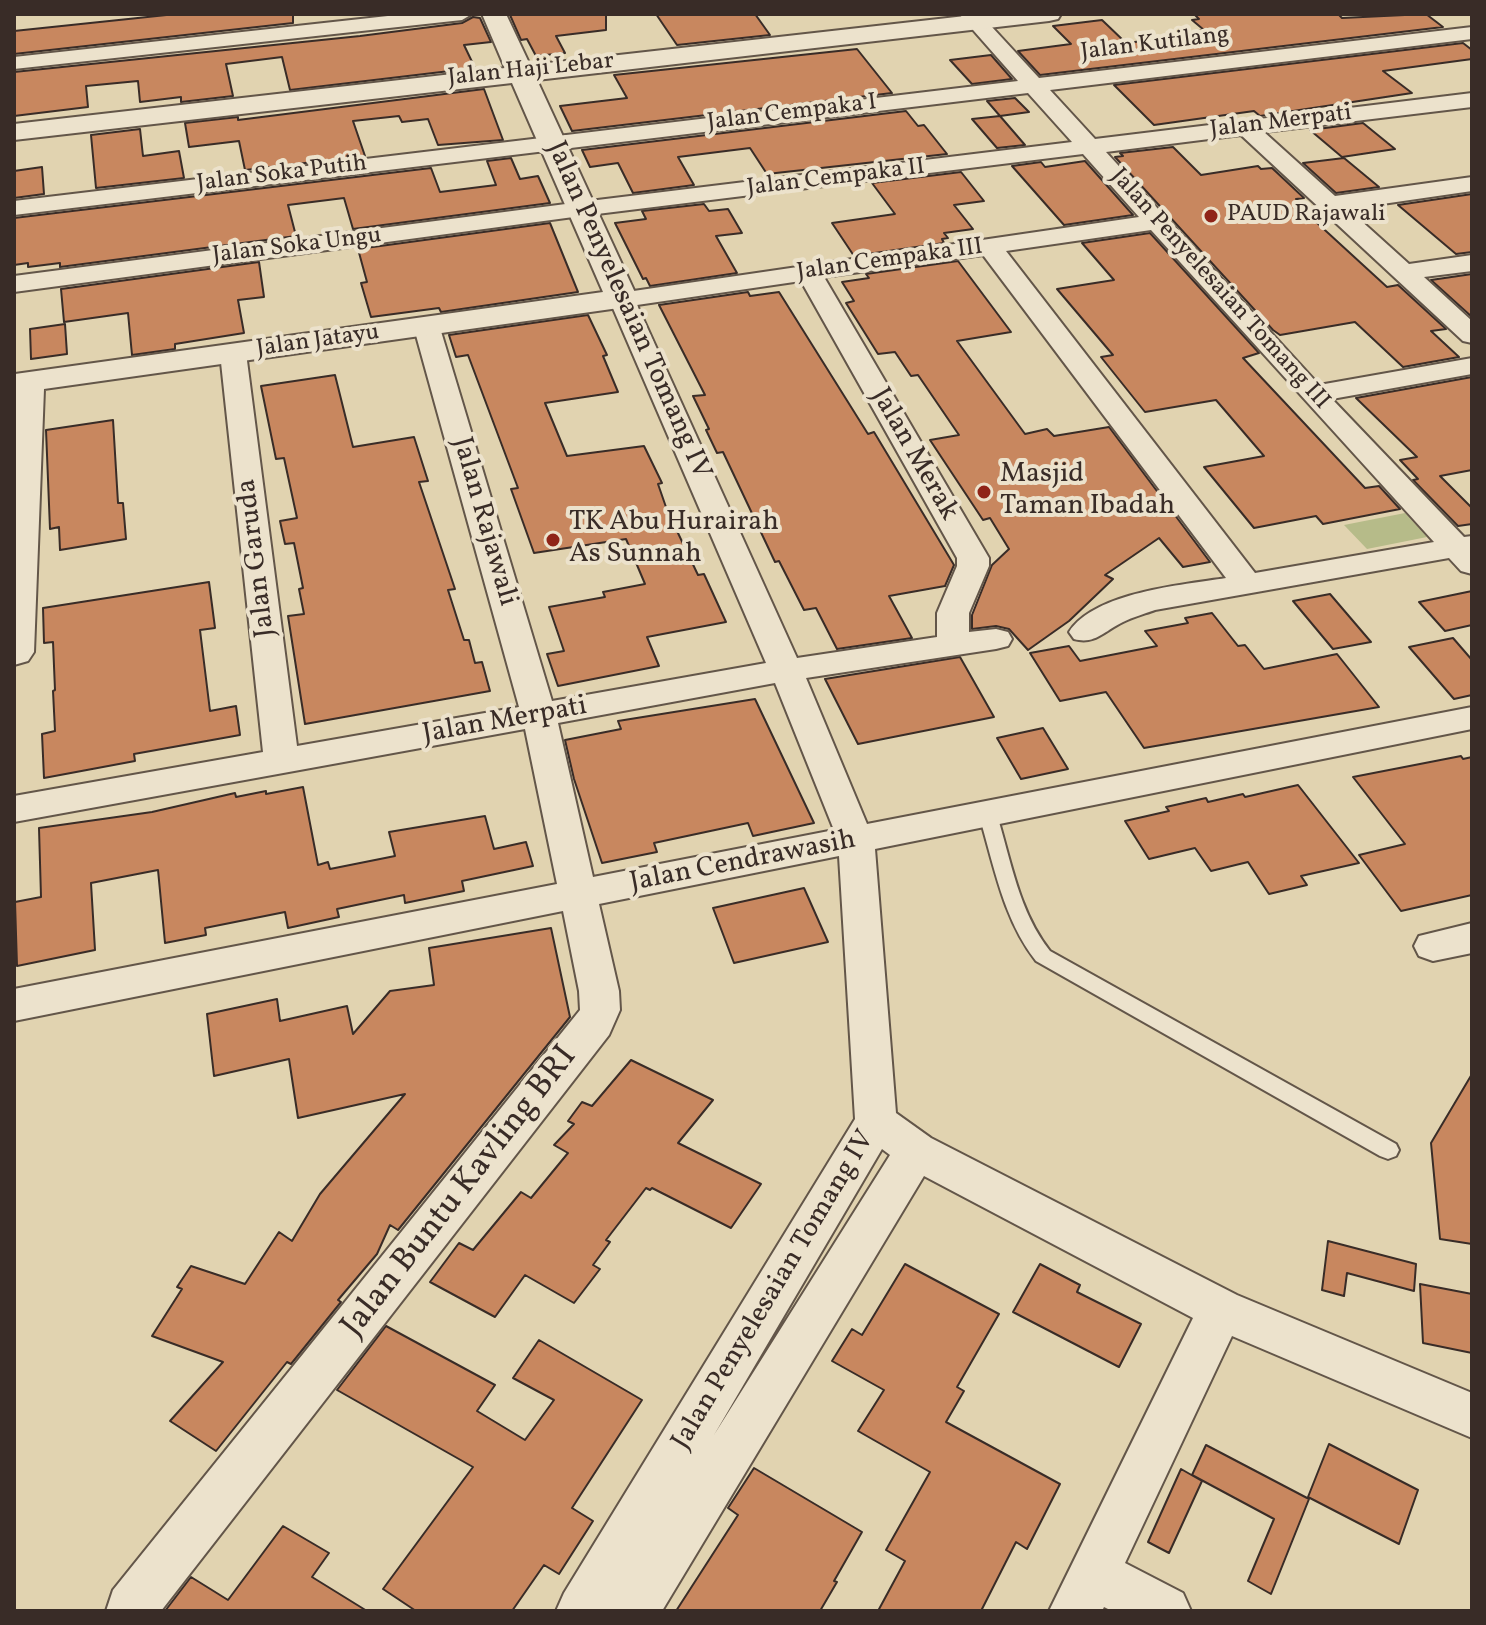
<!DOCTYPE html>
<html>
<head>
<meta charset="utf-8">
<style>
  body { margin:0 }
  #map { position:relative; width:1486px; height:1625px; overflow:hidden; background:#e1d3b0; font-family:Vollkorn,serif }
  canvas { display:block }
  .frame { position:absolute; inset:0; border:16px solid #392c27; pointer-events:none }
</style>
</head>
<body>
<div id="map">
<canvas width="1486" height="1625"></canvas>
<div class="frame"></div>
</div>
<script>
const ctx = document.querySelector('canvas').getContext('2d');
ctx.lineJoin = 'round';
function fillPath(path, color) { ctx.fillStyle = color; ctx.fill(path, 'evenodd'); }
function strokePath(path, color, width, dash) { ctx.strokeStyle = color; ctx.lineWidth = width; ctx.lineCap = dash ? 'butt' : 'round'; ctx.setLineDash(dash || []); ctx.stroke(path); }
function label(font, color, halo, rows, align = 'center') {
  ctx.font = font + ' Vollkorn,serif'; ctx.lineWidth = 8; ctx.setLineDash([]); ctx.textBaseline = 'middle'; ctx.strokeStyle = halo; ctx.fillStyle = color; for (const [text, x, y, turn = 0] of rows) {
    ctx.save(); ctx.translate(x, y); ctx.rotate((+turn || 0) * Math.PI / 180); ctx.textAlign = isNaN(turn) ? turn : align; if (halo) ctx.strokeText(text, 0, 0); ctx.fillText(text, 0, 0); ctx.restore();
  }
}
fillPath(new Path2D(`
  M1405,513L1427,537L1367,549L1344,525Z`), '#b6bb89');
const building = new Path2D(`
  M176,14H293V23L14,54V31Z
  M606,14V30L556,36L565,53L536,56L527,39L521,40L510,15Z
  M656,14H755L770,35L677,45Z
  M1194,14H1338L1342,18L1426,14L1443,27L1040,75L1018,51L1071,44L1053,26L1102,20L1126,43L1201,34L1198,31L1204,30L1192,20L1199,19Z
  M473,17L480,18L491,42L464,45L475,68L290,90L282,57L226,64L233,96L181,102V97L140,102L138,81L86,86L88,107L14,116V72L360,36L462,23Z
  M1463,43L1472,50V59L1383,71L1412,93L1260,116L1254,111L1154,125L1114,85Z
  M857,49L892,93L572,131L560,106L627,98L614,75Z
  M991,55L1012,79L972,84L950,60Z
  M484,89L503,140L438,145L428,119L402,122L399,116L353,121L365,156L245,170L239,141L189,147L185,123L238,117V120Z
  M1015,98L1029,112L1000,116L987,101Z
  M906,111L918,126L924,125L947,154L767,174L750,148L678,157L694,185L633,193L618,163L590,167L582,150Z
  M1000,116L1025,145L997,148L972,119Z
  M1363,123L1395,149L1342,157L1310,130Z
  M140,129L143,156L179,151L184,178L96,188L91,135Z
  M1173,147L1201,175L1258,166L1261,169L1272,168L1304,198L1296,199L1320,221H1315L1387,287L1398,285L1446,329L1431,331L1459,357L1403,367L1355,322L1280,335L1273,330L1115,157L1123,156L1120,153Z
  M511,158L520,179L538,176L550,203L353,229L344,198L288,205L296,236L60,267V263L28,267V263L14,265V218L431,168L440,192L496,185L487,161Z
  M1344,158L1379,187L1336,193L1303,163Z
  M1085,161L1133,215L1064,225L1012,166L1041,162L1045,167Z
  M42,167L44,194L14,198V171Z
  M961,172L984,201L954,205L973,229L944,233L948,238L942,239L944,243L854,256L832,223L895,214L872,183Z
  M1472,194V252L1456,254L1398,205Z
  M704,204L709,211L728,209L742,233L716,236L737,273L650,286L646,278L643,279L615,223L646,219L642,211Z
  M550,223L578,292L441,312L439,308L371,317L361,283L367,282L358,249Z
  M1150,233L1259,353L1243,358L1365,488L1379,486L1400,509L1323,524L1316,516L1254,528L1204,467L1264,456L1216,400L1145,412L1101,357L1113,355L1057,289L1114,280L1082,243Z
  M958,261L1011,332L957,341L1025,434L1047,429L1054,436L1109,427L1210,562L1183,567L1159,538L1105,575L1113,579L1069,621L1028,650L1009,629L996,626L972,629V615L992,565L1009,549L990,518L983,520L930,440L959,435L918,375L911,376L895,352L878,354L846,303L854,301L842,282L869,278L866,274Z
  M259,262L264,297L238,300L244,333L175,344V349L132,355L128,313L64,322L61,289Z
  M1472,274V317L1431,280Z
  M748,292L750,296L779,292L868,434L874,432L954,565L945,586L889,596L912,638L837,649L816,608L804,610L779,561L775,562L723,452L717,453L706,430L709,429L693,396L705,395L659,305Z
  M588,315L607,355L603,356L618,392L545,403L567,456L644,446L662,483L658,484L667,510L698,575L704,574L726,622L647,637L659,666L558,686L547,654L564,651L549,607L605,597L603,592L645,584L626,539L534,553L511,489L518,488L468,355L456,357L449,335Z
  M65,324L67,354L31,359L30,329Z
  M335,375L353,447L414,437L428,481L419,482L455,589L448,590L464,640H469L475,663L482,662L490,691L305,724L288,616L304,614L299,589L303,588L294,543L285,544L280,521L297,518L284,458L276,459L261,386Z
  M1472,377V470L1440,476L1472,508V524L1458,526L1413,480L1418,479L1400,460L1417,457L1356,398Z
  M113,420L118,503H123L126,539L60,550L59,527L50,529L46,430Z
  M209,582L215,628L200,630L210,711L236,706L240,735L134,754L135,761L44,778L42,734L55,731L53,691L55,690L53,642L44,643L43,608Z
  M1472,591V625L1445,631L1419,602Z
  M1330,594L1371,642L1333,649L1293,601Z
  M1212,613L1238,646L1245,645L1264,669L1337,654L1379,707L1144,748L1106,692L1060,701L1030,653L1069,646L1080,661L1157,646L1145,631L1188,623L1185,618Z
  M1453,638L1472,660V695L1454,699L1409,647Z
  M960,657L994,717L858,744L825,679Z
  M755,699L814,823L753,836L748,823L654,843L657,852L602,863L574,779L565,740L621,729L618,721Z
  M1043,728L1068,769L1021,779L997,738Z
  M1461,756L1463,759L1472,757V895L1401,911L1359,855L1405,844L1353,777Z
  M1298,785L1359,863L1301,876L1307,885L1269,894L1248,862L1211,871L1195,848L1149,859L1125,821L1169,811L1166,807L1206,798L1208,802L1243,794L1245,797Z
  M303,787L318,865L328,862L330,869L395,856L389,832L485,816L494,849L526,842L533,866L462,881L464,891L405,903L404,895L337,909L339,917L288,928L285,912L205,928L206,935L165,943L158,870L91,883L95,950L17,966L15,902L41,897L39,828L152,812L235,793L236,797L266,791V794Z
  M804,888L828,942L734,963L713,908Z
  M551,928L570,1017L398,1230L390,1225L377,1254L338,1300L341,1302L291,1364L287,1362L216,1451L170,1421L223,1362L152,1336L182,1289L177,1287L191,1266L245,1284L279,1232L292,1241L320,1194L405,1094L298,1118L289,1059L214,1076L207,1014L277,999L280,1021L347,1006L353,1034L390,991L434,985L429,948Z
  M631,1060L713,1100L678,1143L761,1184L731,1228L652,1188L650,1190L646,1188L606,1240L610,1242L593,1265L600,1269L574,1303L525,1275L495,1317L430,1282L459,1243L473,1250L521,1192L531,1198L568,1153L554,1145L574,1124L568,1121L582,1102L592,1106Z
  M1472,1074V1244L1440,1239L1431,1143Z
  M1328,1241L1416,1264L1414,1291L1347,1273L1344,1296L1322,1290Z
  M905,1264L999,1314L957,1387L964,1391L946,1422L1060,1484L1027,1549L1016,1542L981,1611H878L905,1561L886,1550L930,1472L858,1431L884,1390L832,1361L852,1329L862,1335Z
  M1040,1264L1080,1285L1077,1292L1141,1324L1119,1367L1013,1312Z
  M1420,1284L1472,1294V1353L1423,1343Z
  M386,1326L495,1385L477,1411L525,1440L554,1400L513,1378L539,1340L642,1400L572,1508L593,1521L559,1574L544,1565L512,1611H416L383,1589L473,1467L337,1390Z
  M1329,1444L1418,1490L1399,1544L1308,1497Z
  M1206,1445L1309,1499L1271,1594L1248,1581L1274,1519L1192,1475Z
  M754,1468L862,1532L834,1581L837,1582L820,1611H676L738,1515L728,1508Z
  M1181,1469L1202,1481L1169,1553L1148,1542Z
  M283,1526L329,1553L312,1577L367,1611H165L191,1577L228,1600Z`);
fillPath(building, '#c8875f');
strokePath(building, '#392c27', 2);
const service = new Path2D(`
  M988,809L997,815C1011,861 1019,912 1050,951L1396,1144L1399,1150L1396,1156L1388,1159L1380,1156L1036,961C1003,919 994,865 979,815Z`);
const minor = new Path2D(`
  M406,14H472L462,20L14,69V57Z
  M959,14H980L1039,78L1472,27V39L1050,90L1095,139L1472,93V107L1264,132L1335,196L1472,177V191L1348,209L1409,264L1472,255V271L1424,277L1472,321V343L1463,341L1241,135L1106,152L1319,385L1472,358V374L1332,399L1464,537L1472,536V574L1461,571L1449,558L1155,610C1144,614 1133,617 1123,622C1104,631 1095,645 1074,639L1069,632C1095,592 1182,585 1226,578L983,255L824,277L989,558V566L969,613V632L996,629L1008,632L1012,639L1008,646L996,649L806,678L867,824L1472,707V729L875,849L896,1113L931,1138L1237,1295L1472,1393V1438L1232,1336L1125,1563L1183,1593L1191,1611H1112L1104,1607L1102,1611H1049L1193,1318L924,1176L662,1611H556L564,1593L855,1119L839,856L599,904L619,991L620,1010L609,1035L161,1611H106L113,1590L580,1010L579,991L563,911L14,1021V989L557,884L525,729L14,822V796L263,752L220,353L223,347H243L246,353L297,746L519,707L414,328L418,322H436L440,328L552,701L766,663L609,299L613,294L1139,217L1083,154L581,216L14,292V276L581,202L1072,142L1028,93L14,215V201L1018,81ZM1151,230L1434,542L1255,573L1006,251ZM801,281L957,558V566L937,613V637L797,658L637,305ZM775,683L834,830L593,877L558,723ZM882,1149L890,1155L714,1435Z
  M1472,923V953L1433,961L1419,956L1414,946L1419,936Z`);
const tertiary = new Path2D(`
  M482,14H506L530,65L983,14H1061L1058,19L1049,21L537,80L638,299L633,306L44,389L34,652L28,661L14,665L15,374L603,292L512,83L14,140V124L505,68Z`);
strokePath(service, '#635649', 4);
strokePath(minor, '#635649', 4);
strokePath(tertiary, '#635649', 4);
fillPath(service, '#ece2cc');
fillPath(minor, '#ece2cc');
fillPath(tertiary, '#ece2cc');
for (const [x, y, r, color] of [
  [1211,216,8,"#8f2418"],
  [984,492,8,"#8f2418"],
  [553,540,8,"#8f2418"]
]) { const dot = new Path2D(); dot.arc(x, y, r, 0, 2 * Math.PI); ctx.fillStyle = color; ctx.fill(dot); strokePath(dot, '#ece2cc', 3); }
label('24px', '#392c27', '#ece2cc', [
  ["Jalan Kutilang",1155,45,-7],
  ["Jalan Haji Lebar",531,71,-6],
  ["Jalan Cempaka I",792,114,-7],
  ["Jalan Merpati",1281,123,-7],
  ["Jalan Soka Putih",282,175,-7],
  ["Jalan Cempaka II",836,179,-7],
  ["Jalan Soka Ungu",297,247,-7],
  ["Jalan Cempaka III",890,261,-8],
  ["Jalan Penyelesaian Tomang III",1219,290,48],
  ["Jalan Jatayu",318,342,-8]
]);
label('24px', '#392c27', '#ece2cc', [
  ["PAUD Rajawali",1227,216]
], 'left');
label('28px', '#392c27', '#ece2cc', [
  ["Jalan Penyelesaian Tomang IV",627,311,66],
  ["Jalan Merak",913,455,60],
  ["Jalan Rajawali",483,522,74],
  ["Jalan Garuda",258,558,-97],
  ["Jalan Merpati",505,722,-10],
  ["Jalan Cendrawasih",743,863,-11],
  ["Jalan Penyelesaian Tomang IV",775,1291,-59]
]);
label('28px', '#392c27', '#ece2cc', [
  ["Masjid",1000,476],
  ["Taman Ibadah",1000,508],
  ["TK Abu Hurairah",569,524],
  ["As Sunnah",569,556]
], 'left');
label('34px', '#392c27', '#ece2cc', [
  ["Jalan Buntu Kavling BRI",461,1193,-52]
]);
</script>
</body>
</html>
